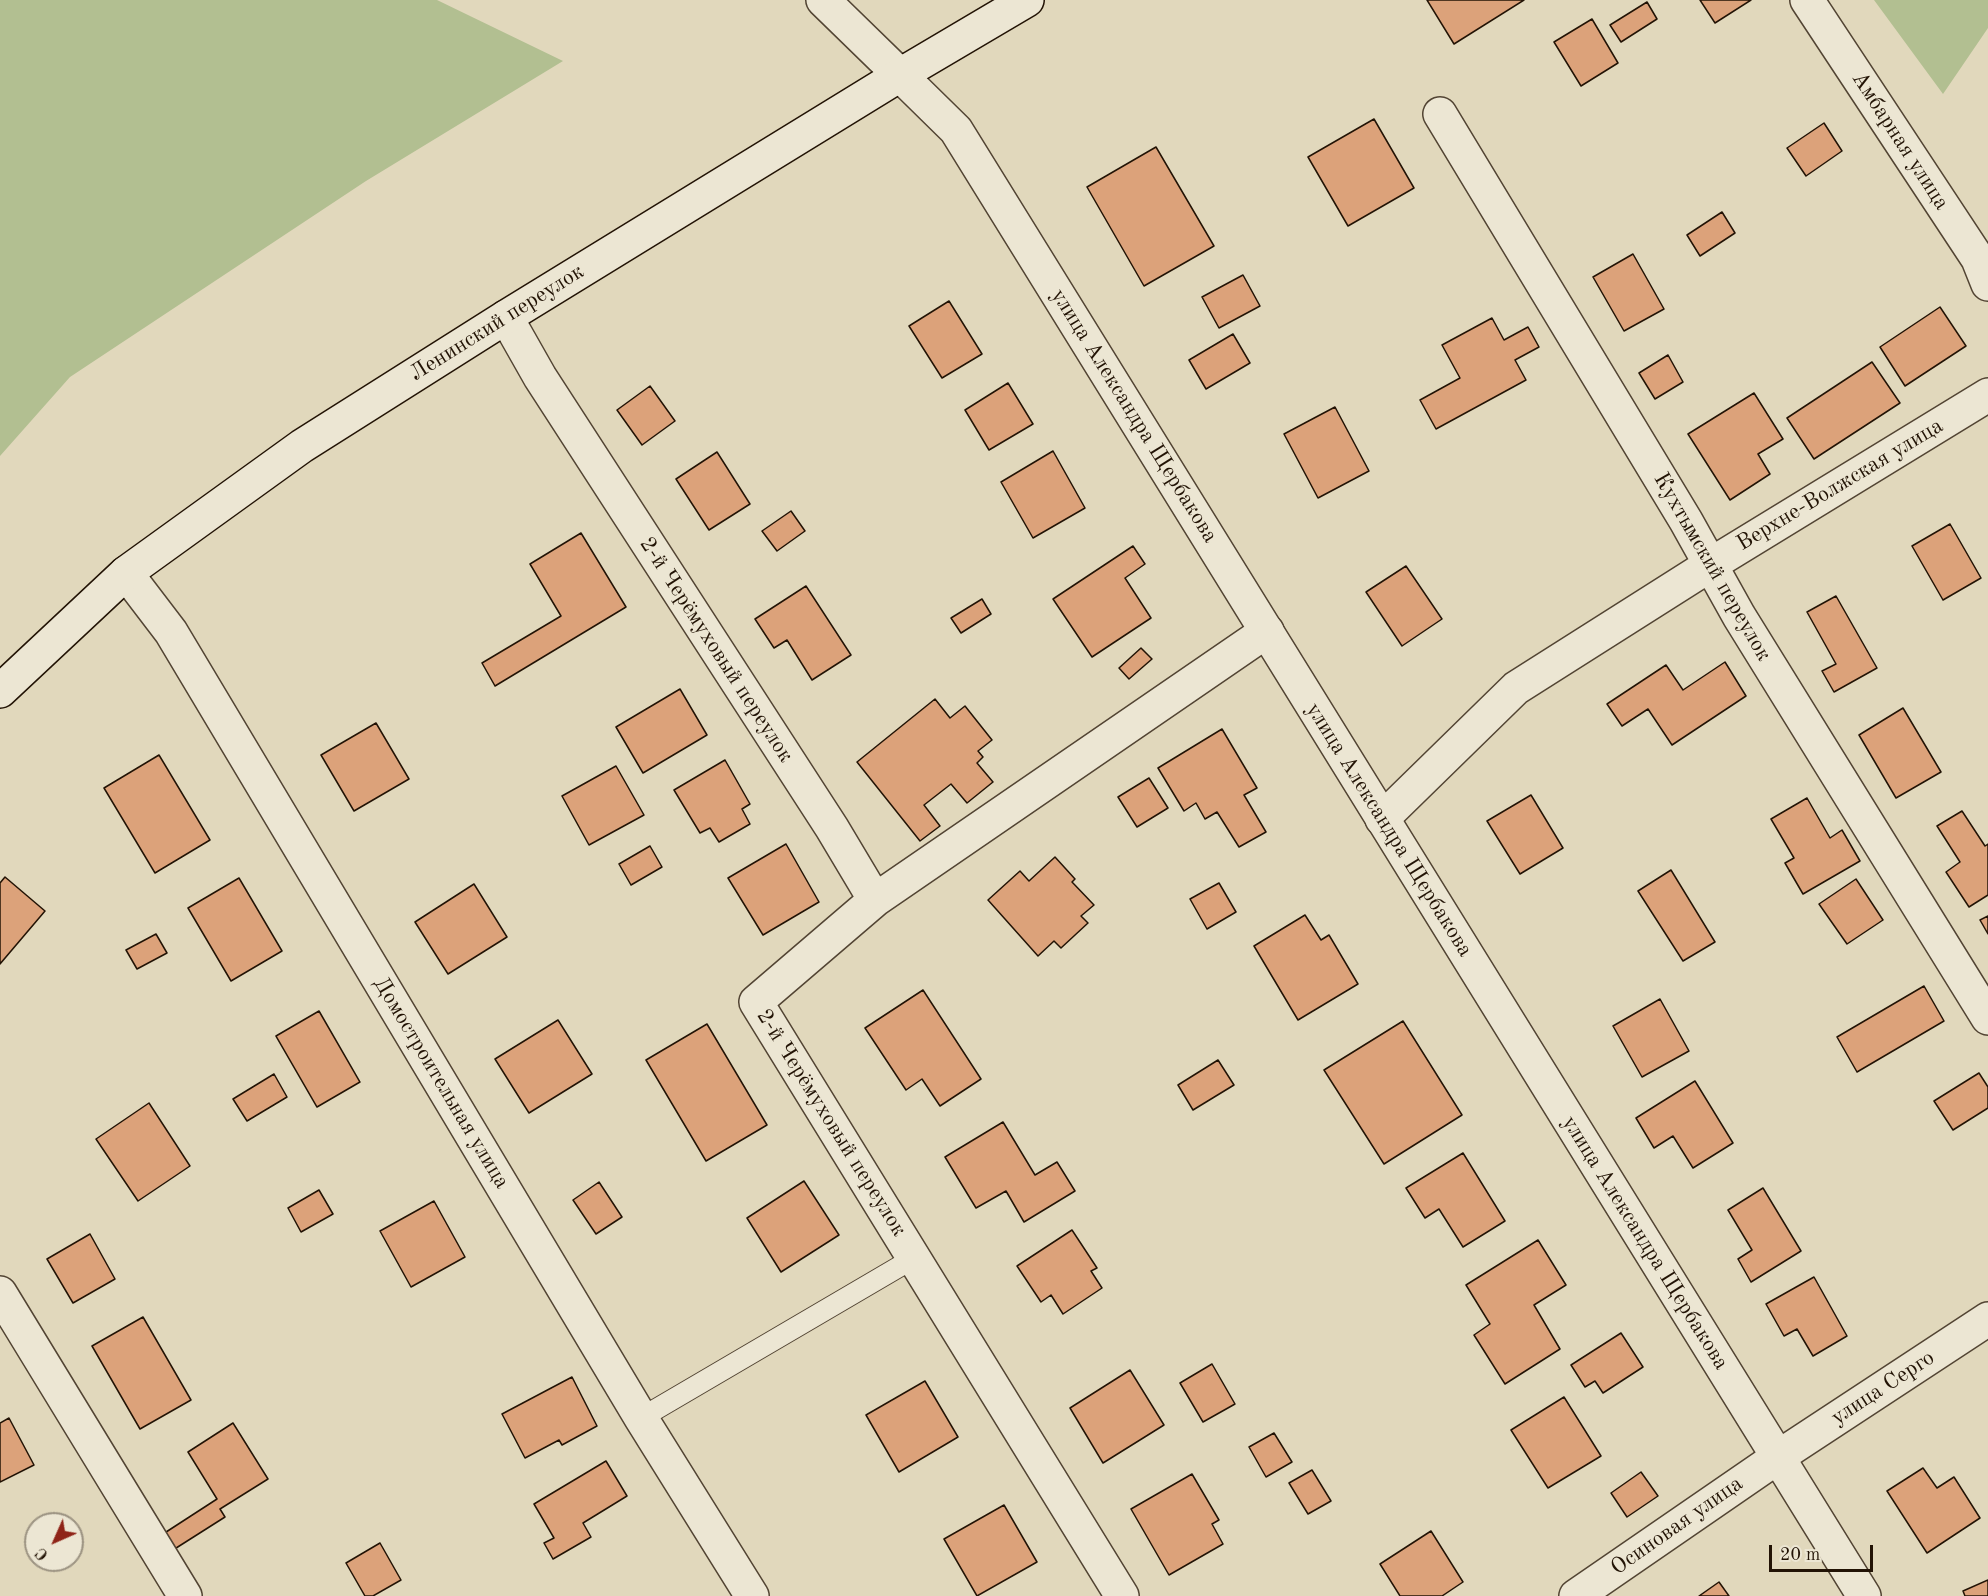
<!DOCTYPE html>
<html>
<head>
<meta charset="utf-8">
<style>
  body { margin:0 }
  #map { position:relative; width:1988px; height:1596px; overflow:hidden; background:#e1d8bc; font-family:"Old Standard TT",serif }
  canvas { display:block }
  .north { position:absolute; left:24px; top:1512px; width:60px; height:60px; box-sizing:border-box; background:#ece6d3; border:2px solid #9b9281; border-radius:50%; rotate:225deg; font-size:16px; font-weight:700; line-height:24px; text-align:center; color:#221305 }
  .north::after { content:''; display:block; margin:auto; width:21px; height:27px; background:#8f2418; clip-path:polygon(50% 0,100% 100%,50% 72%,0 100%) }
  .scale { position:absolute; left:1769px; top:1545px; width:104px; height:27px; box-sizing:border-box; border:3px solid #221305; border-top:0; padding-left:8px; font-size:18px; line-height:21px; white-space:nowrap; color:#221305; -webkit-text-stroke:4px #ece6d3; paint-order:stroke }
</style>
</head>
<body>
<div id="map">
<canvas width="1988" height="1596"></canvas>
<div class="north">С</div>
<div class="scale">20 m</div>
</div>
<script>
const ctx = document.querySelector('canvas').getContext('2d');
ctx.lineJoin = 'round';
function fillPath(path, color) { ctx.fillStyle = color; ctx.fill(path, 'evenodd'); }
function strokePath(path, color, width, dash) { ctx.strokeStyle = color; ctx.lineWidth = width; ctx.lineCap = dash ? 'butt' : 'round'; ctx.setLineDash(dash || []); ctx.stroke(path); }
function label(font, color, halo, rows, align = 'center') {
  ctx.font = font + ' "Old Standard TT",serif'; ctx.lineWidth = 5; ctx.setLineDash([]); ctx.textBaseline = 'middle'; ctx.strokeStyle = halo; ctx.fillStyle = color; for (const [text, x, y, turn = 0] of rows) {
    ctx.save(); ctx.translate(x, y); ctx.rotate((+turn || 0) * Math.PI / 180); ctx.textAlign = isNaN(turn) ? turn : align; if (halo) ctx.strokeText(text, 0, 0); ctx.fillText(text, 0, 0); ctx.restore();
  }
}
fillPath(new Path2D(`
  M0,0H437L563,61L366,181L70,377L0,456Z
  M1874,0H1988V28L1943,94Z`), '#b2bf91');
const building = new Path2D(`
  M1427,0H1524L1454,44Z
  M1700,0H1751L1715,23Z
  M1647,2L1657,19L1621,42L1610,25Z
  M1592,19L1618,63L1581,86L1554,42Z
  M1374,119L1414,188L1348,226L1308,157Z
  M1824,123L1842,151L1806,176L1787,148Z
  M1156,147L1214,246L1144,286L1087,187Z
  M1722,212L1735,233L1700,256L1687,235Z
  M1633,254L1664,309L1624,331L1593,277Z
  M1243,275L1260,306L1219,328L1202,297Z
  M949,301L982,354L942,378L909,326Z
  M1940,307L1966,346L1905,386L1880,347Z
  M1492,318L1504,340L1528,327L1539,347L1515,360L1526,380L1436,429L1420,400L1460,378L1442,345Z
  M1233,334L1250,363L1206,389L1189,360Z
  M1668,355L1683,382L1655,399L1639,373Z
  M1872,362L1900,403L1814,459L1787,418Z
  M1008,383L1033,424L989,450L965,410Z
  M650,386L675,421L642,445L617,410Z
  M1754,393L1783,439L1758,454L1770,474L1730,500L1688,434Z
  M1335,407L1369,471L1318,498L1284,434Z
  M1053,451L1085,508L1033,538L1001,482Z
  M717,452L750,504L709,530L676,479Z
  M791,511L805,531L777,551L762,531Z
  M1950,524L1981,578L1943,600L1912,546Z
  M581,533L626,607L495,686L482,663L561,616L530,564Z
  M1133,546L1145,564L1125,578L1151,618L1092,657L1053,599Z
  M1406,566L1442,619L1402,646L1366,592Z
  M806,586L851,655L812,680L787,640L774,648L755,619Z
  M1836,596L1877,668L1834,692L1822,671L1836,664L1807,612Z
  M982,599L991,614L961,633L951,618Z
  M1141,648L1152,659L1129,679L1119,668Z
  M1725,662L1746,696L1672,745L1648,709L1622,726L1607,704L1666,665L1683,690Z
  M680,689L707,735L643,773L616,727Z
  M935,699L950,718L965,706L992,740L978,751L983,757L977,763L993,782L967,803L951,784L924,805L940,826L920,841L857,762Z
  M1903,708L1941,772L1896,798L1859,735Z
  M376,723L409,779L354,811L321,755Z
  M1222,729L1257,788L1244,795L1266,832L1239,847L1217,812L1205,819L1196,803L1184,811L1158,768Z
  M159,755L210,840L155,873L104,788Z
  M725,760L750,804L742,809L750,824L719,842L710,828L700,833L674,790Z
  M616,766L644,815L589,845L562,796Z
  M1149,778L1168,808L1137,827L1118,797Z
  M1531,795L1563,848L1520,874L1487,821Z
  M1807,798L1830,838L1842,830L1860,861L1803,894L1785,863L1794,858L1771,819Z
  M1962,811L1985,846L1988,844V895L1969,907L1946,872L1960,862L1937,826Z
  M786,844L819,902L763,935L728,878Z
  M650,846L662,867L631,885L619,864Z
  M1055,857L1075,879L1072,882L1094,905L1081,916L1088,923L1061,948L1054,941L1038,956L988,900L1020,871L1029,881Z
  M1671,870L1715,942L1683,961L1638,891Z
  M5,877L45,911L0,964V883Z
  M239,878L282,951L231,981L188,908Z
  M1856,879L1883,920L1847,944L1819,904Z
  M1219,883L1236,912L1207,929L1190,899Z
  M474,884L507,937L448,974L415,922Z
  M1305,915L1321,940L1329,935L1358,984L1298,1020L1254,946Z
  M1988,916V934L1980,920Z
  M156,934L167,953L137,969L126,950Z
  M1924,986L1944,1021L1857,1072L1837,1037Z
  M923,990L981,1079L940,1106L922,1079L906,1090L865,1028Z
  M1660,999L1689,1051L1642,1077L1613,1026Z
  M319,1011L360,1082L317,1107L276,1036Z
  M558,1020L592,1074L529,1113L495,1059Z
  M1403,1021L1462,1115L1384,1164L1324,1070Z
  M707,1024L767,1125L706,1161L646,1060Z
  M1218,1060L1234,1085L1193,1110L1178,1085Z
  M1979,1073L1988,1087V1108L1953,1130L1934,1101Z
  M274,1074L287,1097L247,1121L233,1099Z
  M1695,1081L1733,1143L1693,1168L1673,1136L1654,1148L1636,1118Z
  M149,1103L190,1166L138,1201L96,1139Z
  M1003,1122L1035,1175L1057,1162L1075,1191L1024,1222L1006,1191L976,1208L945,1157Z
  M1463,1153L1505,1221L1463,1247L1439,1209L1425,1218L1406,1188Z
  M804,1181L839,1235L781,1272L747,1218Z
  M599,1182L622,1217L596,1234L573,1200Z
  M1763,1188L1801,1251L1751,1282L1738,1259L1752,1250L1728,1210Z
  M319,1190L333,1214L301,1232L288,1208Z
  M434,1201L465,1257L411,1287L380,1231Z
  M1072,1230L1097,1268L1091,1271L1102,1288L1063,1314L1051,1295L1041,1302L1017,1266Z
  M90,1234L115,1279L73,1303L47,1259Z
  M1538,1240L1566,1285L1534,1305L1560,1349L1505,1384L1474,1335L1490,1324L1466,1285Z
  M1814,1277L1847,1336L1813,1356L1797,1329L1784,1336L1766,1304Z
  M143,1317L191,1400L140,1429L92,1346Z
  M1621,1333L1643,1367L1603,1393L1595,1381L1585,1387L1571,1365Z
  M1212,1364L1235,1404L1203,1422L1180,1383Z
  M1130,1370L1164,1425L1103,1463L1070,1408Z
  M572,1377L597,1426L562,1445L559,1440L525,1458L502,1414Z
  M925,1381L958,1437L899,1472L866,1415Z
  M1564,1397L1601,1456L1548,1488L1511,1430Z
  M9,1418L34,1465L0,1482V1423Z
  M233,1423L268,1479L220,1509L225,1517L173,1550L163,1534L217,1499L188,1452Z
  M1274,1433L1292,1462L1266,1477L1249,1447Z
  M606,1461L627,1496L583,1523L591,1537L553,1559L544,1543L554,1538L534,1504Z
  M1923,1468L1937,1488L1954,1477L1980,1518L1927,1553L1887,1491Z
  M1312,1470L1331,1501L1308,1514L1289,1483Z
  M1641,1472L1658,1496L1627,1517L1611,1493Z
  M1192,1474L1219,1520L1212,1524L1223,1544L1169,1575L1131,1509Z
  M1004,1505L1037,1562L977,1596L944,1539Z
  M1431,1531L1463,1582L1442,1596H1400L1380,1564Z
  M380,1543L401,1580L373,1596H365L346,1563Z
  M1988,1580V1596H1965L1963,1591Z
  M1719,1582L1729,1596H1699Z`);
fillPath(building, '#dca27a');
strokePath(building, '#221305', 1.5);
const service = new Path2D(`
  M641,1418L914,1258`);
const minor = new Path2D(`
  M823,0L900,75
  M1807,0L1978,259L1988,284
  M1440,114L1686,521L1739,616L1988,1018
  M506,317L540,377L832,828L875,900L756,1002L1122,1596
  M126,573L171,632L641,1418L752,1596
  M1382,819L1516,688L1710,565L1988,395
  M875,900L1267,631
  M0,1293L185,1596
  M1576,1596L1778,1457L1988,1319`);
const tertiary = new Path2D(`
  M900,75L956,130L1864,1596`);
const secondary = new Path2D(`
  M0,691L126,573L302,446L506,317L900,75L1027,0`);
strokePath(service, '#524433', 22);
strokePath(minor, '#524433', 36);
strokePath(tertiary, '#524433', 36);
strokePath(secondary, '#221305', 36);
strokePath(service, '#ece6d3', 20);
strokePath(minor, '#ece6d3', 33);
strokePath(tertiary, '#ece6d3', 33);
strokePath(secondary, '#ece6d3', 33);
label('22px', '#221305', '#ece6d3', [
  ["Амбарная улица",1900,141,57],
  ["Ленинский переулок",497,323,-32],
  ["улица Александра Щербакова",1134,416,58],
  ["Верхне-Волжская улица",1840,485,-31],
  ["Кухтымский переулок",1712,567,60],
  ["2-й Черёмуховый переулок",716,650,57],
  ["улица Александра Щербакова",1389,830,58],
  ["Домостроительная улица",441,1083,59],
  ["2-й Черёмуховый переулок",831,1123,58],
  ["улица Александра Щербакова",1645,1243,58],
  ["улица Серго",1883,1388,-33],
  ["Осиновая улица",1677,1526,-35]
]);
</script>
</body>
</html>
